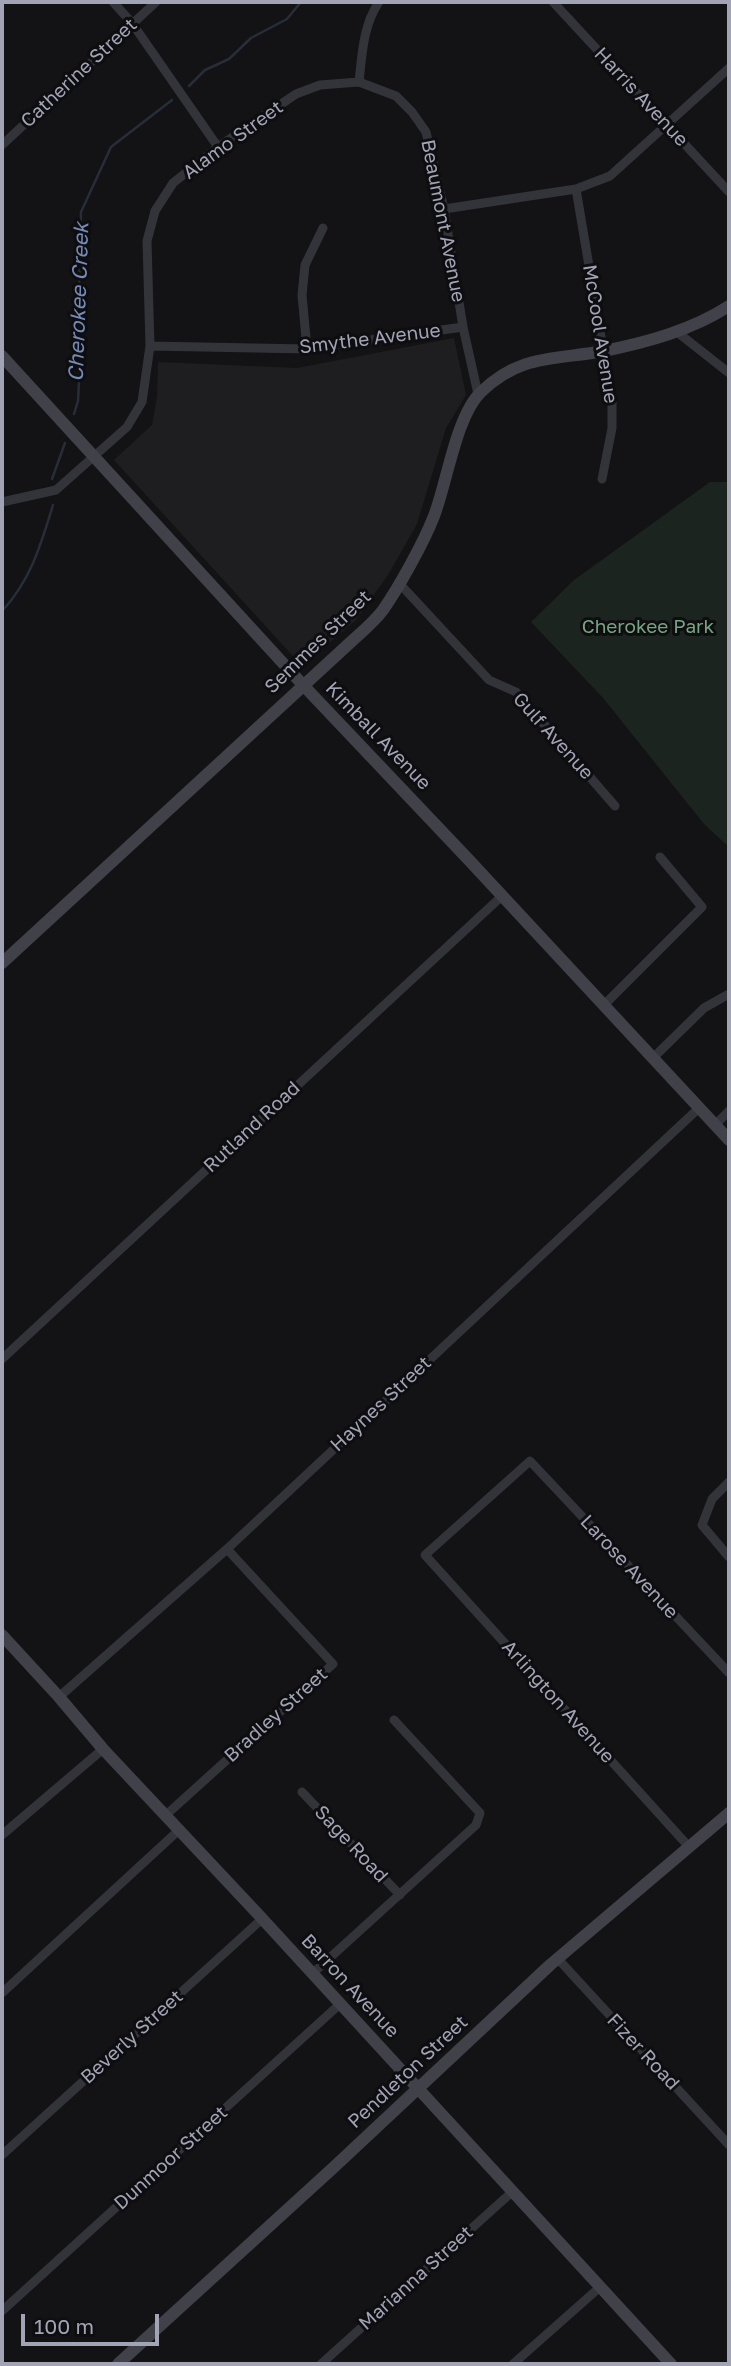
<!DOCTYPE html>
<html>
<head>
<meta charset="utf-8">
<style>
  body { margin:0 }
  #map { position:relative; width:731px; height:2366px; overflow:hidden; background:#131214; font-family:"Golos Text",sans-serif }
  canvas { display:block }
  .frame { position:absolute; inset:0; border:4px solid #a2a4b6; pointer-events:none }
  .scale { position:absolute; left:21px; top:2314px; width:138px; height:32px; box-sizing:border-box; border:4px solid #a2a4b6; border-top:0; padding-left:9px; font-size:21px; line-height:24px; white-space:nowrap; color:#a2a4b6; -webkit-text-stroke:5px #0e0d0f; paint-order:stroke }
</style>
</head>
<body>
<div id="map">
<canvas width="731" height="2366"></canvas>
<div class="frame"></div>
<div class="scale">100 m</div>
</div>
<script>
const ctx = document.querySelector('canvas').getContext('2d');
ctx.lineJoin = 'round';
function fillPath(path, color) { ctx.fillStyle = color; ctx.fill(path, 'evenodd'); }
function strokePath(path, color, width, dash) { ctx.strokeStyle = color; ctx.lineWidth = width; ctx.lineCap = dash ? 'butt' : 'round'; ctx.setLineDash(dash || []); ctx.stroke(path); }
function label(font, color, halo, rows, align = 'center') {
  ctx.font = font + ' "Golos Text",sans-serif'; ctx.lineWidth = 6; ctx.setLineDash([]); ctx.textBaseline = 'middle'; ctx.strokeStyle = halo; ctx.fillStyle = color; for (const [text, x, y, turn = 0] of rows) {
    ctx.save(); ctx.translate(x, y); ctx.rotate((+turn || 0) * Math.PI / 180); ctx.textAlign = isNaN(turn) ? turn : align; if (halo) ctx.strokeText(text, 0, 0); ctx.fillText(text, 0, 0); ctx.restore();
  }
}
fillPath(new Path2D(`
  M454,338L466,395L446,428L417,524L388,575L356,620L302,666L114,460L152,425L157,397L158,362L297,368Z`), '#1e1e21');
fillPath(new Path2D(`
  M710,482H729V847L704,824L603,698L531,622L574,580Z`), '#1c241f');
strokePath(new Path2D(`
  M189,86L205,70L229,59L251,38L287,19L301,2
  M74,414L78,401L82,323L79,294L81,212L111,147L172,100
  M52,479L65,443
  M2,611C31,580 41,544 53,505`), '#272e39', 2.5);
strokePath(new Path2D(`
  M113,2L132,23L218,147
  M553,2L729,192
  M359,82C362,55 363,25 379,2
  M2,145L156,2
  M576,189L612,402V428L602,479
  M444,209L576,189L610,176L729,68
  M677,332L729,373
  M150,346L307,349L463,327
  M307,349L302,295L305,265L323,228
  M2,502L56,490L127,427L142,402L150,346L147,241L155,211L173,183L218,147L296,94L320,85L359,82L396,96L412,112L426,132L444,209L463,327L478,394
  M399,583L489,680L516,692L615,806
  M604,1005L702,907L660,857
  M653,1058L704,1008L729,994
  M715,1125L729,1111
  M2,1359L502,896
  M729,1482L712,1499L702,1525L729,1557
  M59,1697L227,1549L699,1108
  M302,1792L400,1895
  M166,1815L333,1664L227,1549
  M2,1835L103,1749
  M690,1848L425,1555L530,1461L729,1673
  M558,1959L729,2145
  M312,1974L476,1825L480,1813L394,1720
  M2,1993L179,1830
  M2,2155L262,1919
  M2,2311L340,2004
  M321,2364L512,2192
  M513,2364L600,2287`), '#33333a', 9);
strokePath(new Path2D(`
  M2,356L303,685L468,859L729,1140
  M2,963L353,640C363,631 375,621 383,610C399,587 424,542 434,516C447,483 456,416 481,392C520,354 555,360 604,351C648,342 692,330 729,306
  M2,1635L59,1697L103,1749L257,1913L671,2364
  M118,2364L333,2168L550,1965L729,1813`), '#41414a', 12);
label('19px', '#a2a4b6', '#0e0d0f', [
  ["Catherine Street",79,73,-43],
  ["Harris Avenue",641,97,47],
  ["Alamo Street",233,140,-36],
  ["Beaumont Avenue",443,221,79],
  ["McCool Avenue",600,334,81],
  ["Smythe Avenue",370,339,-7],
  ["Semmes Street",318,642,-44],
  ["Kimball Avenue",378,736,46],
  ["Gulf Avenue",553,736,48],
  ["Rutland Road",252,1127,-43],
  ["Haynes Street",381,1404,-43],
  ["Larose Avenue",629,1567,47],
  ["Arlington Avenue",558,1702,48],
  ["Bradley Street",276,1715,-42],
  ["Sage Road",351,1844,47],
  ["Barron Avenue",350,1986,47],
  ["Beverly Street",132,2037,-42],
  ["Fizer Road",643,2052,47],
  ["Pendleton Street",408,2072,-43],
  ["Dunmoor Street",171,2158,-42],
  ["Marianna Street",416,2278,-42]
]);
label('19px', '#77a483', '#0e0d0f', [
  ["Cherokee Park",648,627]
]);
label('italic 21px', '#758ab6', '#0e0d0f', [
  ["Cherokee Creek",79,302,-88]
]);
</script>
</body>
</html>
